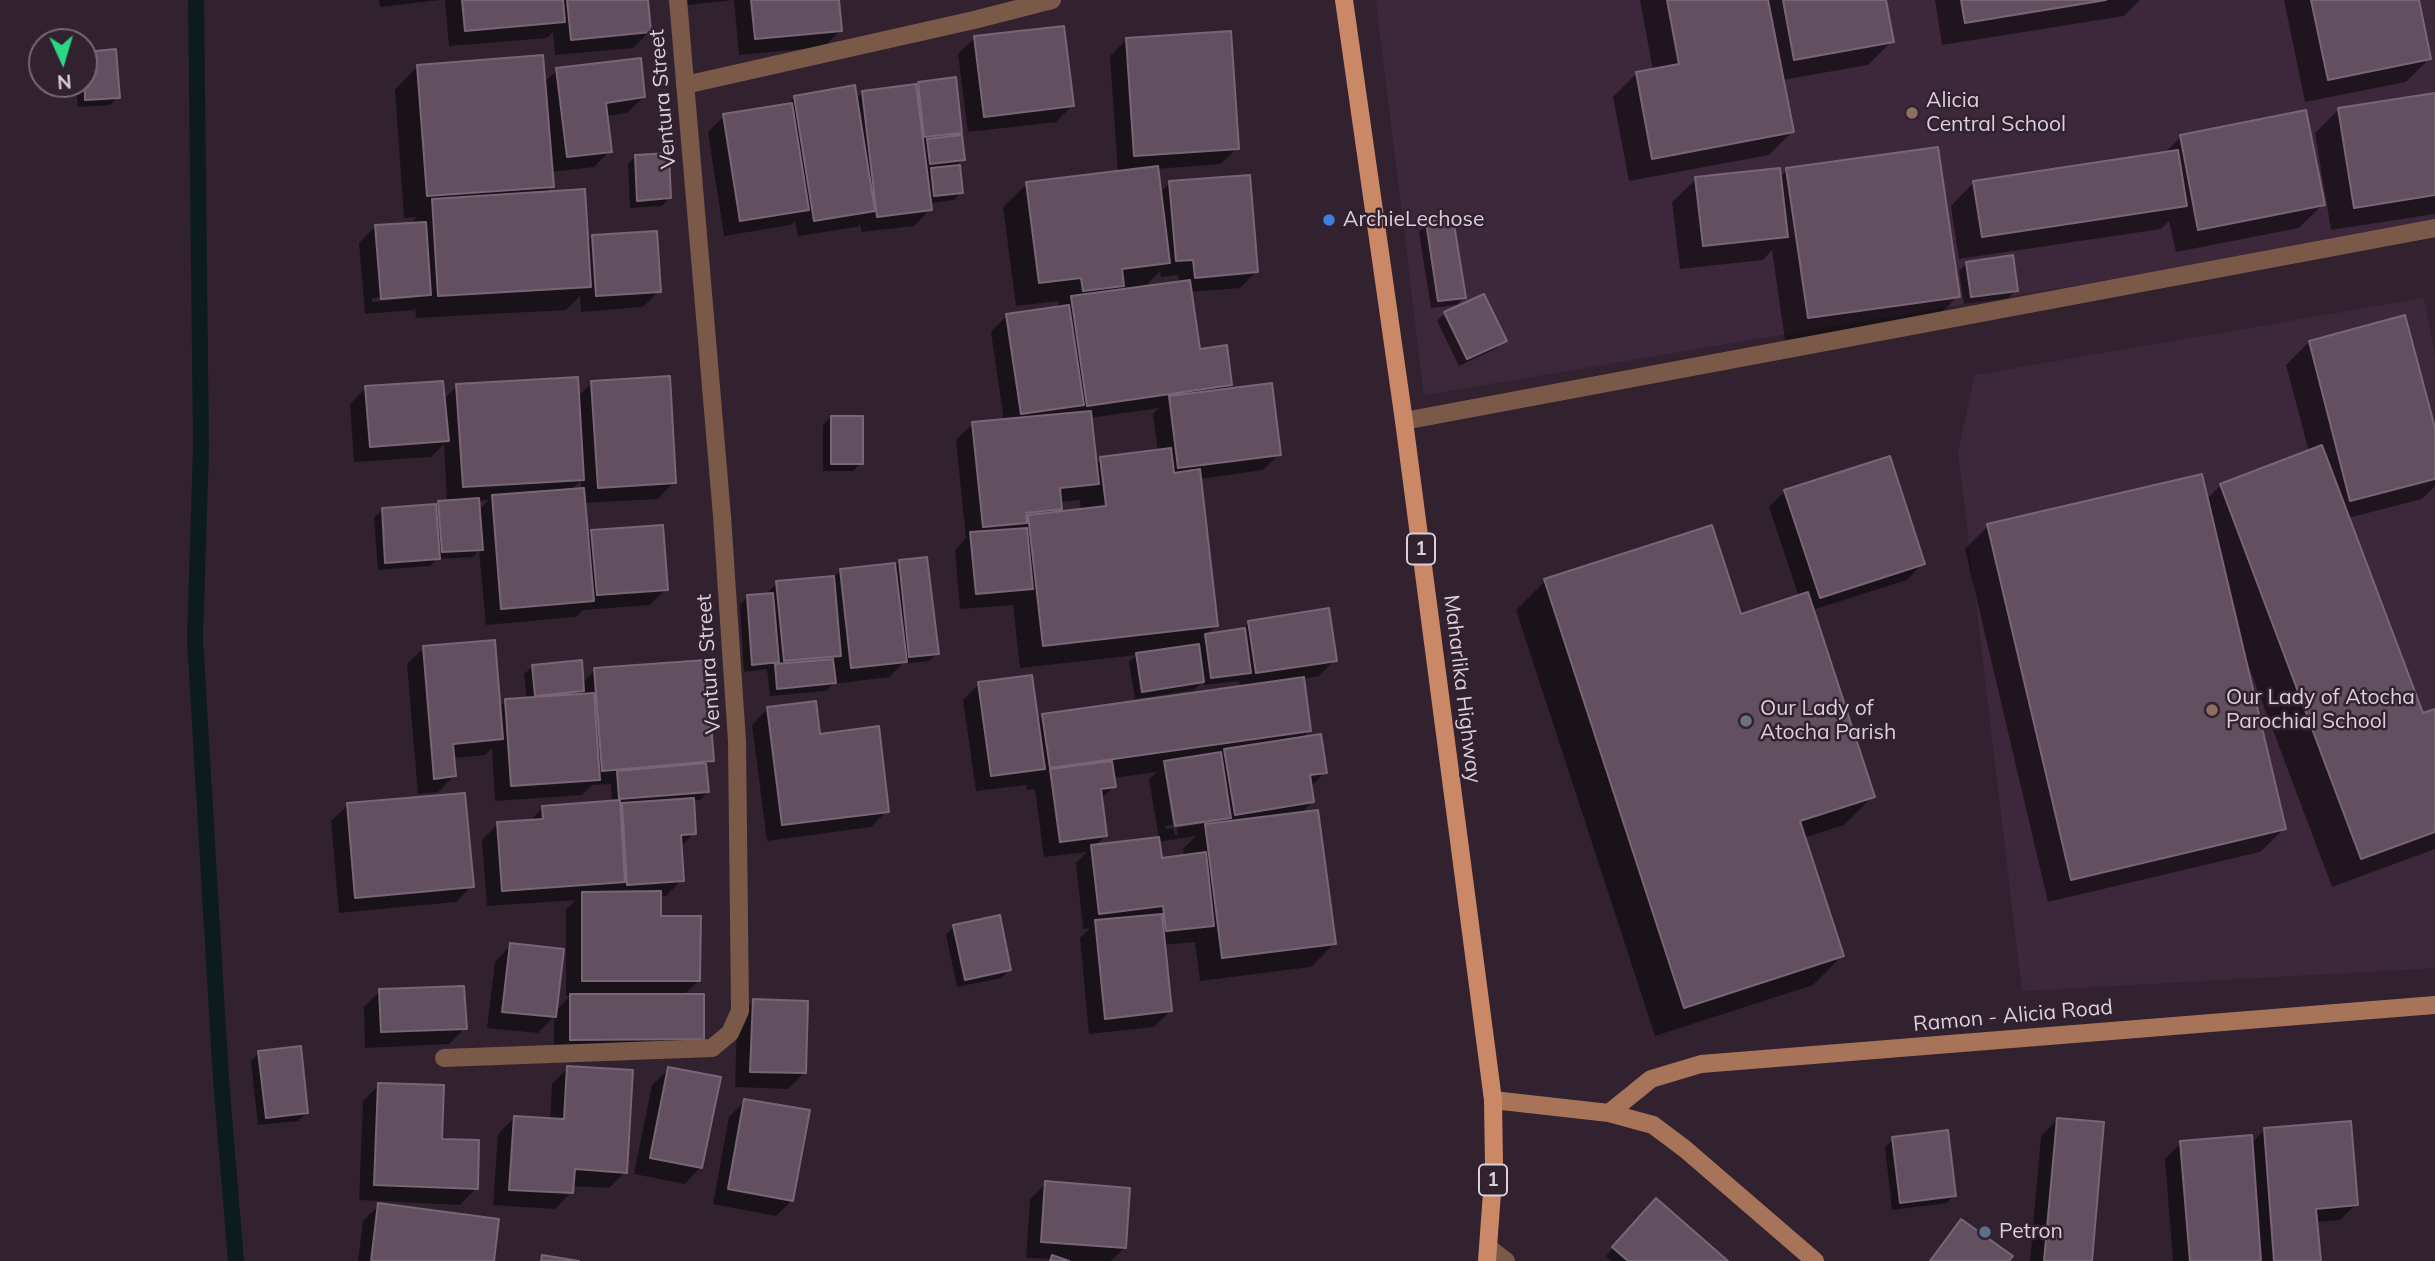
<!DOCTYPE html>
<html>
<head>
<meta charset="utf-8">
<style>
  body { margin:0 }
  #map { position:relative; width:2435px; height:1261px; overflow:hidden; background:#322230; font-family:Mulish,sans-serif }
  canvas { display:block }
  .north { position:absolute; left:28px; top:28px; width:70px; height:70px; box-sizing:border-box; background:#322230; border:2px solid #756874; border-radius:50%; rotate:176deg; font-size:19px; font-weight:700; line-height:28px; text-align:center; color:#dad0d9 }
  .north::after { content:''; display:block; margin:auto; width:24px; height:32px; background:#28d885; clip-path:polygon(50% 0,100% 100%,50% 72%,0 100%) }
</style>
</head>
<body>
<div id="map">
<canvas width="2435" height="1261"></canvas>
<div class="north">N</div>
</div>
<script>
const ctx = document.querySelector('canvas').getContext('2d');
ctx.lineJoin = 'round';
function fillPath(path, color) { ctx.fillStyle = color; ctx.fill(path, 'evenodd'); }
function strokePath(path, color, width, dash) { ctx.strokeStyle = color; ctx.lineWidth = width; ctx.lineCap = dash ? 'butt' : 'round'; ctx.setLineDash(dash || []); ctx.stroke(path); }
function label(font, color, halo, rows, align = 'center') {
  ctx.font = font + ' Mulish,sans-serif'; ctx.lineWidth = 5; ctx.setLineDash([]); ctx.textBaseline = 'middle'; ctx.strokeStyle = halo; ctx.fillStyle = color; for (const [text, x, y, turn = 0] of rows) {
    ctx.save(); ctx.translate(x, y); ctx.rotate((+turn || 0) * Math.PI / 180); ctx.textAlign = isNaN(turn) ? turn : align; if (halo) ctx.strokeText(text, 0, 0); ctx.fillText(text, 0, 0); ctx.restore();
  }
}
fillPath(new Path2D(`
  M1376,0H2435V225L1424,395Z
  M2424,298L2435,355V968L2022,991L1958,451L1975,375Z`), '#3d283b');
fillPath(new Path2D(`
  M379,0H441L380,7Z
  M445,0H646L649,32L633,48L555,55L553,32L547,38L449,46Z
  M687,0H837L840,31L824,47L739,55L734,0L688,5Z
  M1640,0H1884L1892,41L1868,65L1782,80L1792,132L1769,155L1629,181L1613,97L1636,74L1653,71Z
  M1935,0H2140L2124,16L1942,45Z
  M2284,0H2418L2429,59L2406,82L2305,102Z
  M975,38L1072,106L1056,122L968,132L958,54Z
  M1126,40L1237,148L1221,164L1156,169L1159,193L1170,183L1256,272L1240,288L1190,292L1199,351L1230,384L1223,391L1279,454L1263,470L1200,479L1216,625L1206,635L1241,631L1249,623L1335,660L1319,676L1303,679L1310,730L1300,739L1325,772L1310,788L1312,802L1300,814L1334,944L1311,967L1200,981L1195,942L1163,945L1170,1011L1154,1027L1089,1034L1080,938L1090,928L1083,929L1076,863L1087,852L1044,857L1035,789L1027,790L1026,785L976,791L963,700L979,684L1037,722L1042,716L1241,688L1239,681L1204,685L1203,681L1194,690L1135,699L1129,662L1137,655L1020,668L1013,605L960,609L955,550L966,538L956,440L973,424L1004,421L991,332L1007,315L1059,308L1058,301L1016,306L1003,207L1027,184L1118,173L1110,56ZM1160,271L1161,277L1178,275L1179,283L1144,288ZM1159,408L1153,414L1158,452L1101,459L1095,465L1090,418ZM1080,500L1081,511L1055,514L1060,508V502ZM1157,772L1149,779L1159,839L1094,847L1105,836L1101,799L1114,786L1113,778ZM1165,774H1168L1213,819V822L1177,828L1178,835H1175L1173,828L1166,829V826L1173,825ZM1196,836L1183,849L1184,857L1160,860L1158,842Z
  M114,51L118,97L110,105L78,107L76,84H84V53Z
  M418,66L544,83L557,70L644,97L627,113L606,116L610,151L594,167L551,172L552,186L545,194L587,242L593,236L659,291L643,307L581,312L580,296L566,310L416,318L415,308L413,310L365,314L359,243L375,227L409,224L417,217L404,218L395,90ZM414,294V298L372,302V298Z
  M919,83L960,132L954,138L963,159L958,164L962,192L954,200L929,203L930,209L914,226L862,232L860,224L857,227L798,236L795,221L791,225L724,236L708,132L724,116L786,106L795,97L856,99L862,93L914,88Z
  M2435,94V214L2331,230L2315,133L2338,110Z
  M2181,137L2323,204L2299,228L2176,252L2169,221L2161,229L1959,259L1951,206L1974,182L2163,154Z
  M636,156L669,198L662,206L630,208L628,164Z
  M1787,170L1958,296L1935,319L1785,340L1772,250L1763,260L1680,269L1672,202L1696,179L1779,178Z
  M1427,224L1464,297L1457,305L1431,308L1419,232Z
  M1967,263L2016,290L2008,298L1964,304L1959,271Z
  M1445,313L1505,340L1497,348L1459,366L1437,321Z
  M2309,342L2435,435V486L2422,499L2348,518L2422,715L2435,711V849L2332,887L2246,659L2244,660L2284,829L2260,852L2048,902L1965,549L1988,526L2206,500L2221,485L2309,452L2286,365Z
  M592,383L674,482L658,499L584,503L587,537L592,531L666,589L650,605L583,610L576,617L486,625L479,550L473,557L437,559L430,566L378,570L374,518L382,510L435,506L439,502H447L444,444L431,457L354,462L350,404L366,388L443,400L457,386L577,397ZM581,481V490H571ZM489,500L478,511L477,501Z
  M831,417L861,463L853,471H823V425Z
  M1785,491L1923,563L1907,580L1812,610L1873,796L1844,825L1803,838L1842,956L1813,985L1655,1036L1516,610L1545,581L1740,616L1799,597L1769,507Z
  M899,562L937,653L929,661L902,664L889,677L833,684L826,691L770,696L767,669L744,672L740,605L747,597L765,595L777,583L834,577L840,571L894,567Z
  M424,648L498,708L506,701L527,700L524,674L532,667L581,684L595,670L712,760L705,767L708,792L700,800H692L694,833L680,848L682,880L666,896L659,897V918L699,980L683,996L703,1038L686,1054L554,1056V1017L538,1033L487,1028L495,962L511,945L555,1012L570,996H566V909L576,900L487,906L482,840L498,824L529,822L543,807L612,803L611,784L592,785L582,795L495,801L492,748L485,755L453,758L454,776L438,792L418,794L407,664Z
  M768,708L818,736L887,811L871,827L767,841L752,725Z
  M348,805L472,886L456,902L339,913L331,821Z
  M954,927L1009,970L1001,978L957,987L946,934Z
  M380,991L465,1028L449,1044L365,1048L364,1007Z
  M754,1001L804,1073L788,1089L735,1087L737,1017Z
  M259,1053L306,1113L298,1121L258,1125L251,1061Z
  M568,1068L625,1172L609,1188L572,1186L571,1192L555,1209L493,1205L498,1134L514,1118L550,1120L552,1084Z
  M669,1069L701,1167L685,1184L634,1174L652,1085Z
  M379,1085L440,1140L476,1188L460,1205L359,1200L363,1101Z
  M745,1101L792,1200L776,1216L713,1204L729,1117Z
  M2057,1120L2090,1261H2030L2041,1136Z
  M2265,1130L2356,1204L2340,1220L2316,1222L2319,1261H2173L2165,1159L2181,1143L2250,1144Z
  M1893,1139L1955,1195L1947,1203L1892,1210L1885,1147Z
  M1046,1183L1124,1248L1111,1261H1049L1051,1259L1026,1258L1030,1199Z
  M379,1205L492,1261H358L363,1221Z
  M1649,1208L1726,1261H1611L1606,1256Z`), '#0007');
strokePath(new Path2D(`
  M196,0L201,448L195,639L221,1080L236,1261`), '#0c1c1d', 16);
const building = new Path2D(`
  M462,0H563L565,22L465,31Z
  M567,0H648L651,32L571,40Z
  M751,0H839L842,31L755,39Z
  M1667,0H1768L1794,132L1652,159L1636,72L1679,64Z
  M1783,0H1886L1894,42L1794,60Z
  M1961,0H2106L1965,23Z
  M2311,0H2419L2431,59L2328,80Z
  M1064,26L1074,106L984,117L974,36Z
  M1231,31L1239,149L1134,156L1126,38Z
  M116,49L120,98L85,100L84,52Z
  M543,55L554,187L427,196L417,65Z
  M641,58L645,97L606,103L612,152L567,157L556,68Z
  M956,77L962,133L924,137L918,82Z
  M916,84L932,210L877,217L862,91Z
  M855,85L875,211L814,221L794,96Z
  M2435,93V195L2354,208L2338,108Z
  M792,103L809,210L740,221L723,114Z
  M2306,110L2325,205L2198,230L2180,135Z
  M962,135L965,160L930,164L927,139Z
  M1938,147L1960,297L1808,318L1786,168Z
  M2178,150L2187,206L1982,237L1973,181Z
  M669,153L671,198L637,201L635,155Z
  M960,165L963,193L934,196L931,168Z
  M1158,166L1170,263L1122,269L1124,286L1083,291L1081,278L1039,283L1026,182Z
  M1780,168L1788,237L1703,246L1695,177Z
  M1250,175L1258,272L1195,278L1193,260L1176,261L1169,181Z
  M585,189L591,287L438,296L432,199Z
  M1453,218L1466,298L1438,301L1426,222Z
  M426,222L431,295L381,299L375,225Z
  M657,231L661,292L596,296L592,235Z
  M2013,255L2018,291L1971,297L1966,262Z
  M1190,280L1200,349L1227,345L1232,385L1087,406L1071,296Z
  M1484,294L1507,341L1467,359L1444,312Z
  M1069,305L1084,405L1021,414L1006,314Z
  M2405,315L2435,428V479L2350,501L2309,341Z
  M670,376L676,483L598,488L591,381Z
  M578,377L584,480L463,487L456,384Z
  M443,381L449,441L370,447L365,386Z
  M1272,383L1281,455L1178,468L1169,396Z
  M1091,411L1099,484L1060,488L1062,509L1026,513L1027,523L983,527L972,422Z
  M831,416H863V464H831Z
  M2322,445L2423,713L2435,709V832L2361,859L2220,484Z
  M1171,448L1174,473L1200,469L1218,626L1043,646L1028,515L1106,506L1100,457Z
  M1890,456L1925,564L1820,598L1784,490Z
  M2202,474L2286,829L2071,880L1987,524Z
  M584,488L594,601L501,609L492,495Z
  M479,498L483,550L442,552L438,501Z
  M436,504L440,559L385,563L382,508Z
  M663,525L668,590L597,595L591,530Z
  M1712,525L1741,614L1808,592L1875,797L1800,821L1844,956L1684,1008L1544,579Z
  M1027,528L1033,589L976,594L970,532Z
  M927,557L939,654L909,657L899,560Z
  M895,563L907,662L851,668L840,569Z
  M834,576L841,656L784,661L776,581Z
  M773,593L779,662L752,665L747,595Z
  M1329,608L1337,661L1256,673L1248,621Z
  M1245,628L1251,673L1211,678L1205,634Z
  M495,640L503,739L453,744L456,776L434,779L423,646Z
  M1199,644L1204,682L1142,692L1136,653Z
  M833,659L836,683L777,689L775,664Z
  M582,660L584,691L535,696L532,665Z
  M706,660L714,761L602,771L594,668Z
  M1032,675L1045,769L991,776L978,682Z
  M1304,677L1311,731L1050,768L1042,714Z
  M594,693L600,780L511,786L505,699Z
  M816,701L820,734L879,726L889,812L782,825L767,707Z
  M1321,734L1327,773L1310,775L1314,802L1235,815L1224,749Z
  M1221,752L1231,818L1175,826L1164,761Z
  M1112,761L1116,787L1101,789L1107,836L1060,842L1050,769Z
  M706,763L709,792L619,799L617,771Z
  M465,793L474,887L355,898L347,803Z
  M694,798L696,834L681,835L684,881L627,885L622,803Z
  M620,800L625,882L502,891L497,822L543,819L542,806Z
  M1318,810L1336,944L1222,958L1205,824Z
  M1159,837L1162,858L1206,852L1214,926L1166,931L1163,906L1099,914L1091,845Z
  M661,891V916H701L700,981H582V892Z
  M1162,914L1172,1011L1105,1019L1095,920Z
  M1000,915L1011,970L965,980L953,925Z
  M510,943L564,949L556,1017L502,1012Z
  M464,986L467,1029L381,1032L379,989Z
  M570,994H704V1039L570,1040Z
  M753,999L808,1001L806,1073L750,1072Z
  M301,1046L308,1113L266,1118L258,1051Z
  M567,1066L633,1070L627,1173L575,1169L573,1193L509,1190L514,1116L564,1119Z
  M668,1067L721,1077L702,1168L650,1158Z
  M378,1083L444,1085L442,1139L479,1140L478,1189L374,1185Z
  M744,1099L810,1110L793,1201L728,1189Z
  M2057,1118L2104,1122L2092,1261H2044Z
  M2351,1121L2358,1205L2316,1209L2321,1261H2274L2264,1128Z
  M1948,1130L1956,1196L1900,1203L1892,1137Z
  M2252,1135L2261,1261H2190L2180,1141Z
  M1045,1181L1130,1188L1126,1248L1041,1242Z
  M1656,1198L1728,1261H1628L1612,1247Z
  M378,1203L499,1219L494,1261H371Z
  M1961,1219L2013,1256L2009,1261H1930Z
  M542,1255L579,1261H541Z
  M1052,1255L1069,1261H1050Z`);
fillPath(building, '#625060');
strokePath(building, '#786676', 2);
strokePath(new Path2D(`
  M1488,1247L1506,1261`), '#7a5949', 18);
strokePath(new Path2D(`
  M685,85L974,20L1052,0
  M1404,421L2435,228
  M444,1058L712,1048L730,1033L740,1011L737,741L722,516L678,0`), '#7a5949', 18);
strokePath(new Path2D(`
  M1493,1100L1609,1113L1653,1125L1685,1149L1815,1261
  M1609,1113L1651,1079L1701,1064L2435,1005`), '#a77459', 18);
strokePath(new Path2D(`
  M1344,0L1404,421L1493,1100L1494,1165L1487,1261`), '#ca8866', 18);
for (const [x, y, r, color] of [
  [1912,113,7,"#8d6e63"],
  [1329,220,7,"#3f7fe0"],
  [2212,710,7,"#8d6e63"],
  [1746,721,7,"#6b7280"],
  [1985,1232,7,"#5c6f8a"]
]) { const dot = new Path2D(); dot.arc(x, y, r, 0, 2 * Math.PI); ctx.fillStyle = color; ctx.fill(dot); strokePath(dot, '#322230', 2.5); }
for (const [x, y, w] of [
  [1421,549,28],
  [1493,1180,28]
]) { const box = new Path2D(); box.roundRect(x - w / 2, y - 15.5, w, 31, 5); ctx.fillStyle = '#322230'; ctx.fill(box); strokePath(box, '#dad0d9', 2); }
label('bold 19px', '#dad0d9', null, [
  ["1",1421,549],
  ["1",1493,1180]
]);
label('21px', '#dad0d9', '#322230', [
  ["Ventura Street",663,99,-95],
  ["Ventura Street",709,664,-94],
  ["Maharlika Highway",1462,689,83],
  ["Ramon - Alicia Road",2013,1016,-5]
]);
label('21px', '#dad0d9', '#322230', [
  ["Alicia",1926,101],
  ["Central School",1926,125],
  ["ArchieLechose",1343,220],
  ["Our Lady of Atocha",2226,698],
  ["Parochial School",2226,722],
  ["Our Lady of",1760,709],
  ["Atocha Parish",1760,733],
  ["Petron",1999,1232]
], 'left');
</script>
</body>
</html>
